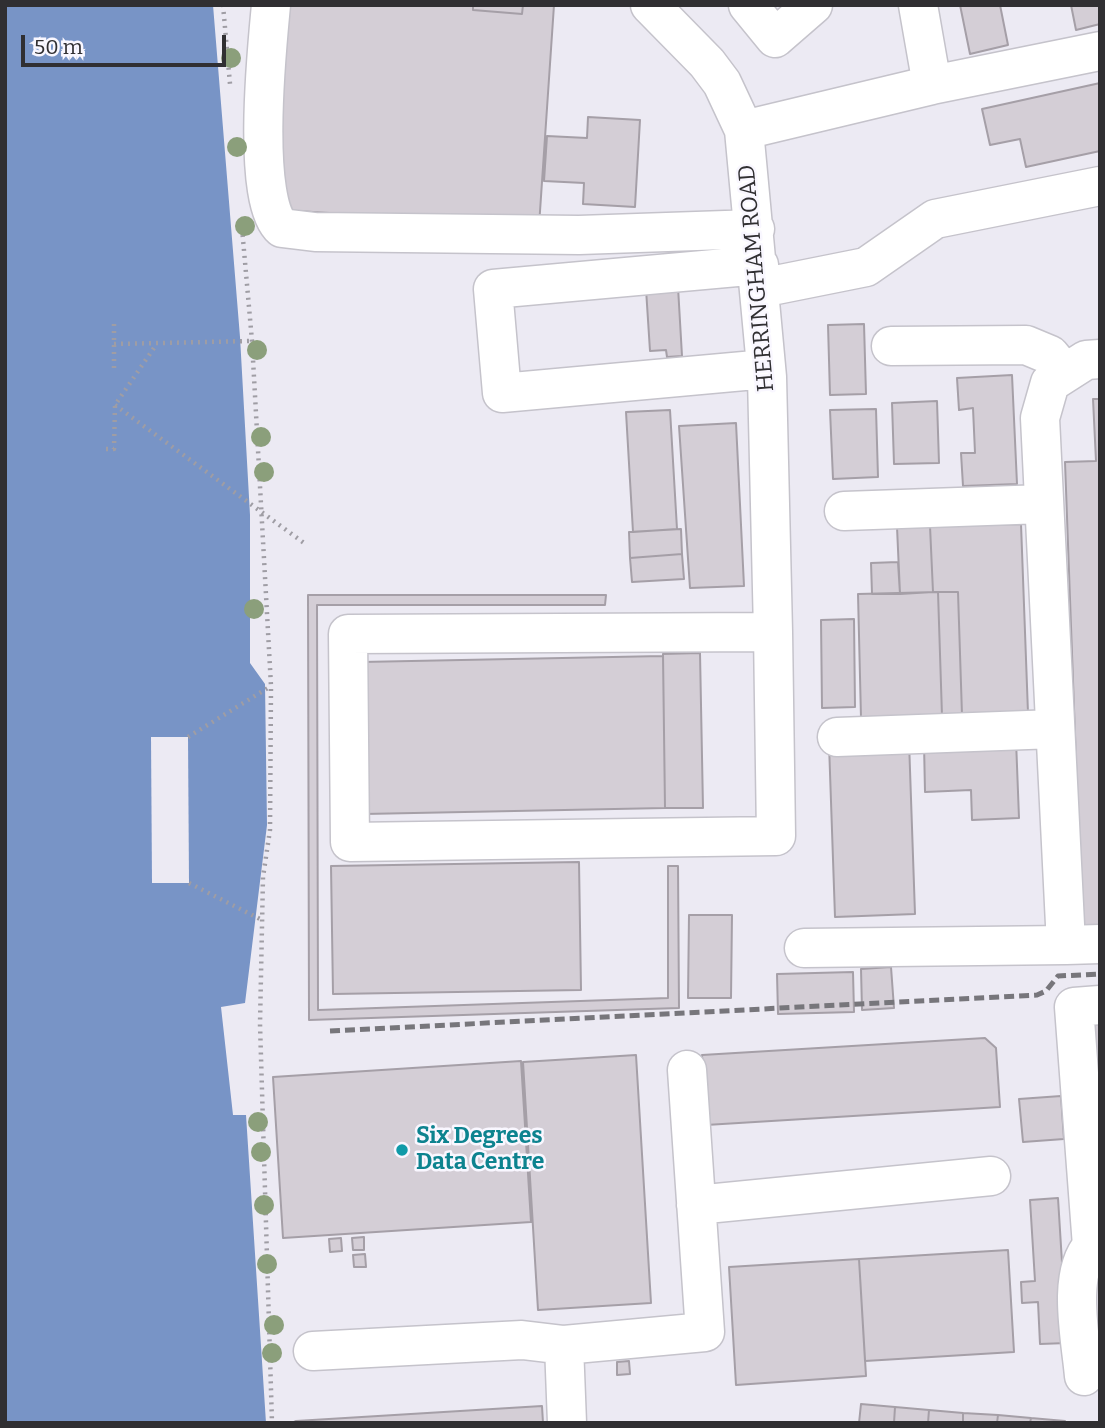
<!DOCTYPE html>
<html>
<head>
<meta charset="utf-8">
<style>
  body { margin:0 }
  #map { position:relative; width:1105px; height:1428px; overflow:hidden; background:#eceaf3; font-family:Bitter,serif }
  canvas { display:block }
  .frame { position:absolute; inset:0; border:7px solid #302f32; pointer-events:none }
  .scale { position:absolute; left:21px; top:35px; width:205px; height:32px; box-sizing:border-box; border:4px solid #302f32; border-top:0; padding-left:9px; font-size:21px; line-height:24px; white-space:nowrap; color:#302f32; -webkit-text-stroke:5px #f9f7ff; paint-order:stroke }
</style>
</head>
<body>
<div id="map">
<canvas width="1105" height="1428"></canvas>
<div class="frame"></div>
<div class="scale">50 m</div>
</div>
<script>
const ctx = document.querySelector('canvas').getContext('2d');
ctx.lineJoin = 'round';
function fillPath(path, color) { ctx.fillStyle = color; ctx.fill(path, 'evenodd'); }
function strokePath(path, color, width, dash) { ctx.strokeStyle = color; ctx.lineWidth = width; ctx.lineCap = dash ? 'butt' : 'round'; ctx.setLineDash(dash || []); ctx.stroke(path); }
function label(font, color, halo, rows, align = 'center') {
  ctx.font = font + ' Bitter,serif'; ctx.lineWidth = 5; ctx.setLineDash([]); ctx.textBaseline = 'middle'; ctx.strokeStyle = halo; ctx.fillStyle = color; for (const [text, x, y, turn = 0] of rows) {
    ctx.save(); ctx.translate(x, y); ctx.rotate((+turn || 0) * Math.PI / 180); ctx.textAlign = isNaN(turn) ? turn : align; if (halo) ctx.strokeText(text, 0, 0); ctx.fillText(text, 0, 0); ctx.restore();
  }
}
fillPath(new Path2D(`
  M5,5H213L240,337L250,515V663L265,684L267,825L245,1003L221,1007L233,1115H246L266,1423H5Z`), '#7894c6');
fillPath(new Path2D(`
  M151,737H188L189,883H152Z`), '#eceaf3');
const building = new Path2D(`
  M275,5H473V10L522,14L523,5H554L539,226L281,210Z
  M473,5H523L522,14L473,10Z
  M960,5H1000L1008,45L970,54Z
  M1071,5H1100V24L1076,30Z
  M1100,83V151L1026,167L1020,139L990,145L982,109Z
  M588,117L640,120L635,207L583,204L584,183L544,181L547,136L587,138Z
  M678,287L682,356L667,357L666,350L650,351L646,289Z
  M864,324L866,394L830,395L828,325Z
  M1012,375L1017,484L963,486L961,453H975L973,408L959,410L957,378Z
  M1093,399H1100V926L1082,927L1065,462L1096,461Z
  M937,401L939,463L894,464L892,403Z
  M876,409L878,477L833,479L830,410Z
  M670,410L677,529L633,532L626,412Z
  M736,423L744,586L690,588L679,426Z
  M1021,524L1028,713L962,715L958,592H933L930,526Z
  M930,526L933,592L900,594L897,527Z
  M681,529L682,554L630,558L629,532Z
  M682,554L684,579L632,582L630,558Z
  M898,562L900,594H872L871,563Z
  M938,592L942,716L861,718L858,594Z
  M938,592H958L962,715L942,716Z
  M308,595H606L605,605H317L318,1010L668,998V866H678L679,1008L309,1020Z
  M854,619L855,707L822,708L821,620Z
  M700,653L703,808H665L663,654Z
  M663,656L665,808L364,814L361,662Z
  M1016,740L1019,818L972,820L971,790L925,792L924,744Z
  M909,741L915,914L835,917L829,744Z
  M579,862L581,990L333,994L331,866Z
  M689,915H732L731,998H688Z
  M891,967L894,1008L862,1010L861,969Z
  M853,972L854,1012L778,1014L777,974Z
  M1100,1020V1149L1091,1021Z
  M985,1038L996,1048L1000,1107L706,1125L702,1055Z
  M636,1055L651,1303L538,1310L523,1062Z
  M521,1061L531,1222L283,1238L273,1077Z
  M1061,1096L1064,1139L1023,1142L1019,1099Z
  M1058,1198L1067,1343L1040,1344L1038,1302L1022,1303L1021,1282L1035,1281L1030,1200Z
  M364,1237V1250H353L352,1238Z
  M341,1238L342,1251L330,1252L329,1239Z
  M1008,1250L1014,1352L865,1361L859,1259Z
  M365,1254L366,1267H354L353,1255Z
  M859,1259L866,1376L736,1385L729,1267Z
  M629,1361L630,1374L617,1375V1362Z
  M861,1404L895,1407L894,1423H859Z
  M542,1406L543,1423H292L296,1421Z
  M895,1407L929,1410L928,1423H894Z
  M929,1410L963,1413V1423H928Z
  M963,1413L998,1415L997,1423H963Z
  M998,1415L1031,1418L1030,1423H997Z
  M1031,1418L1065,1421V1423H1030Z`);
fillPath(building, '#d4ced6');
strokePath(building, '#a59fa7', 2);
const minor = new Path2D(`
  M271,5C267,47 251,201 282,228L315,232L579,235L755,229
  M650,5L707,63L722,83L744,130L767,377L773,632L348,634L350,842L776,836L773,632
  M748,5L775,38L813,5
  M918,5L932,85
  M744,130L932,85L1100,51
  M759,265L493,289L502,393L766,369
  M761,288L866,267L935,219L1100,186
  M891,346L1026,345L1050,355L1064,372
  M1100,359L1086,360L1050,383L1040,418L1066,945L1100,944
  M844,511L1044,504
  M837,737L1055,729
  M804,948L1066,945
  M1100,1005L1074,1007L1092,1246H1100
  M696,1205L991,1176
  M313,1351L522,1340L564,1345
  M1084,1376C1081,1340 1066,1275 1092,1246
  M567,1423L564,1345L705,1332L687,1070`);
strokePath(minor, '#c5c3cb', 41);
strokePath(new Path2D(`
  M223,5L230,84
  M242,228L252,341L271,686L270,830L263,877L260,1024L272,1423
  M114,344L252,341
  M114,368V323
  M115,405L304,543
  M106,449H114L115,405L156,345
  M188,737L271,686
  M189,883L262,920`), '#9f9da4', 4.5, [2, 5]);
strokePath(minor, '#fff', 38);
strokePath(new Path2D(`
  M330,1031L1037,995L1046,991L1058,976L1100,974`), '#77767b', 5, [10, 5]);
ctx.fillStyle = '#8b9f7b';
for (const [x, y] of [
  [231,58],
  [237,147],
  [245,226],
  [257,350],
  [261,437],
  [264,472],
  [254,609],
  [258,1122],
  [261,1152],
  [264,1205],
  [267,1264],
  [274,1325],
  [272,1353]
]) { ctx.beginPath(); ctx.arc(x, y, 10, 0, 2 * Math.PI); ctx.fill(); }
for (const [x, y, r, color] of [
  [402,1150,7,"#0f9aa8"]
]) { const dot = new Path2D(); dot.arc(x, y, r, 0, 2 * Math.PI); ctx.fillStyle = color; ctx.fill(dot); strokePath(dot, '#f9f7ff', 2.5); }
label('23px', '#302f32', '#f9f7ff', [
  ["HERRINGHAM ROAD",757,278,-95]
]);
label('bold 23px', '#0d838f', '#f9f7ff', [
  ["Six Degrees",416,1137],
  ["Data Centre",416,1163]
], 'left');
</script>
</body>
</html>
